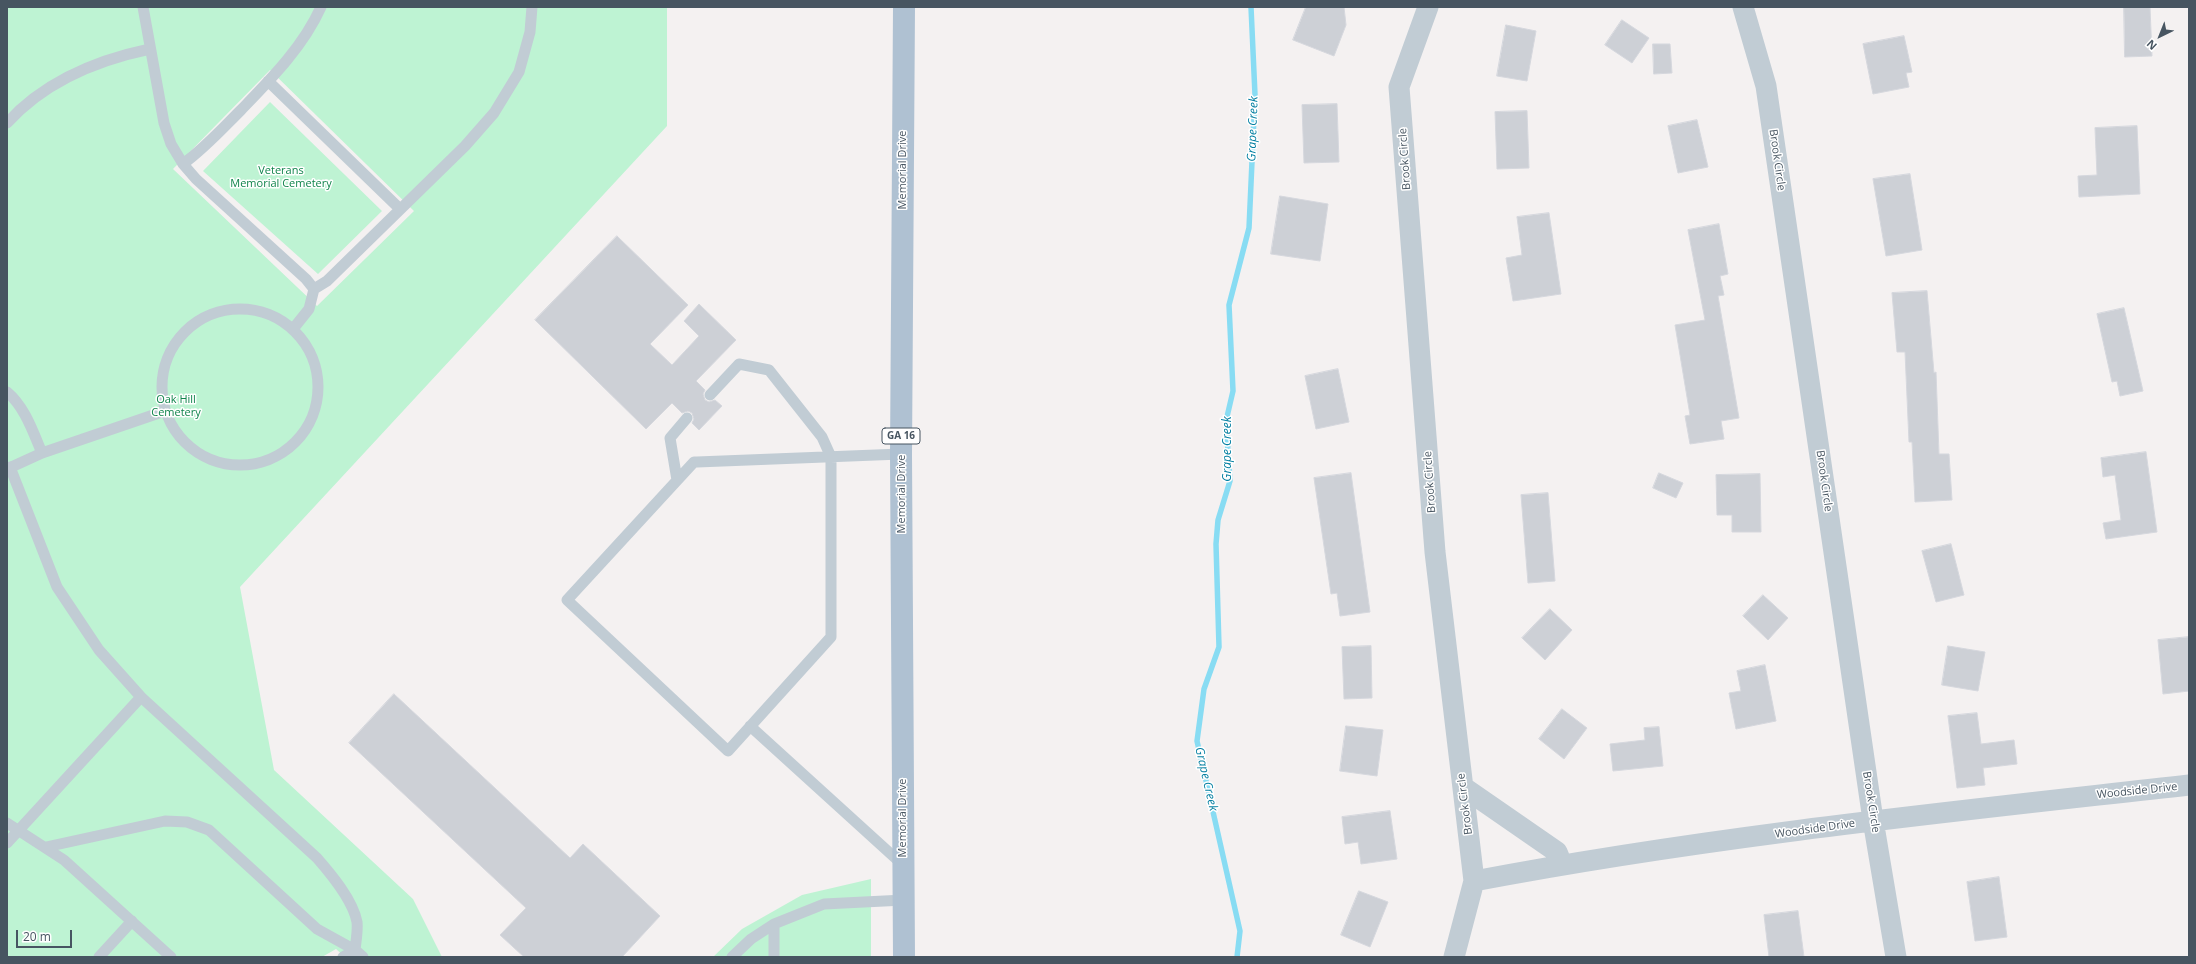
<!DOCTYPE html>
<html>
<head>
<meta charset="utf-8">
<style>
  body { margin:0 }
  #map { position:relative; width:2196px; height:964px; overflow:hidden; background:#f4f1f1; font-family:"Open Sans",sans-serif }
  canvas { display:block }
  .frame { position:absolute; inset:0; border:8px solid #475561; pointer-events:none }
  .north { position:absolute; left:2140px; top:16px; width:40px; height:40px; -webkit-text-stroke:3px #fff; paint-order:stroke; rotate:223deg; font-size:11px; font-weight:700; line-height:16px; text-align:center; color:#475561 }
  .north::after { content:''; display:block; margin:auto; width:14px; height:18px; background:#475561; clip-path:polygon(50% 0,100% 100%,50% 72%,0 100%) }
  .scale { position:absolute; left:16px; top:930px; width:56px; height:18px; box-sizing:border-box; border:2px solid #475561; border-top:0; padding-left:5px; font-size:12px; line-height:14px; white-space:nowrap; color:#475561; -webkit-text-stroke:3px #fff; paint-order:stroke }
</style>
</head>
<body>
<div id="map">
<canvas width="2196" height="964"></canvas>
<div class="frame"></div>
<div class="north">N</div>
<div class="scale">20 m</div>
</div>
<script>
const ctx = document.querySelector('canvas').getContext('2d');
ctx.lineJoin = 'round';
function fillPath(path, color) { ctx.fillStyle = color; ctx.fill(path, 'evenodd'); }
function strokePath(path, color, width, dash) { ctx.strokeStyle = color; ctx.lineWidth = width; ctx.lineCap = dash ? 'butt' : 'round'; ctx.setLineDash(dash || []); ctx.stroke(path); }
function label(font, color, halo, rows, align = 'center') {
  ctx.font = font + ' "Open Sans",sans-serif'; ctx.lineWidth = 3; ctx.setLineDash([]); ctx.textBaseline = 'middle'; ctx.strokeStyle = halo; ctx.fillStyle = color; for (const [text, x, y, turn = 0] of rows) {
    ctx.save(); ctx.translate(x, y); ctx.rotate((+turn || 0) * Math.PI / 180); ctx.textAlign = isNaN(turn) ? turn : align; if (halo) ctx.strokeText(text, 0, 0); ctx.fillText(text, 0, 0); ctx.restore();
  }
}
fillPath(new Path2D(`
  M7,7H667V126L240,587L274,770L413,899L442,957H345L336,949L322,957H7ZM270,70L414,211L317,306L173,169Z
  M270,102L382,211L318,274L203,171Z
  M871,879V957H713L742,929L802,895Z`), '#bef3d3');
strokePath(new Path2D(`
  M1237,957L1240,931L1197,741L1204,689L1219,647L1216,544L1218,520L1230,481L1226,421L1233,391L1229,305L1249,228L1255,95L1251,7`), '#88dcf3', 5.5);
const building = new Path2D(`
  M1306,7H1344L1346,25L1334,56L1293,40Z
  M2124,7H2150L2152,56L2125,57Z
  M1622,20L1649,38L1632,63L1605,45Z
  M1506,25L1536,31L1527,81L1497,76Z
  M1904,36L1912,72L1906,73L1909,87L1873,94L1863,44Z
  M1653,44H1670L1672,73L1654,74Z
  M1337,104L1339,162L1304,163L1302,105Z
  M1527,111L1529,168L1497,169L1495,112Z
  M1697,120L1708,167L1678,173L1668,126Z
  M2137,126L2140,194L2079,197L2078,176L2097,175L2095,128Z
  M1910,174L1922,250L1886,256L1873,179Z
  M1280,196L1328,204L1320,261L1271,254Z
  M1549,213L1561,294L1513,301L1506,258L1522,255L1517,217Z
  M1719,224L1728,274L1720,276L1724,295L1718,296L1739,418L1721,421L1724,439L1690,444L1685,416L1690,415L1675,325L1705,320L1688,230Z
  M617,236L688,305L650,344L672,365L699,336L684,321L699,304L736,340L696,381L705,390L703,394L705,400L709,402L715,400L722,406L699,430L692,423L694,419L692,413L688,411L682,413L672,403L646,429L535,320Z
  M1927,291L1934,373L1936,372L1939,454H1949L1952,500L1915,502L1912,442H1909L1905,352H1897L1892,293Z
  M2124,308L2143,391L2120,396L2117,381L2112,382L2097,314Z
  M1338,369L1349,422L1316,429L1305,376Z
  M2146,452L2157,532L2106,539L2103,523L2121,520L2115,475L2103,477L2101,458Z
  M1351,473L1370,612L1340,616L1337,593L1331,594L1314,478Z
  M1659,473L1683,483L1676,498L1653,488Z
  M1760,474L1761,532H1732V515H1717L1716,475Z
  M1548,493L1555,581L1528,583L1521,495Z
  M1951,544L1964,595L1936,602L1922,551Z
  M1763,595L1788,618L1768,640L1743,616Z
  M1550,609L1572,630L1545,660L1522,638Z
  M2189,637V691L2163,694L2158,640Z
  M1371,646L1372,698L1344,699L1342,647Z
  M1948,646L1985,652L1978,691L1942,685Z
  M1765,665L1776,721L1736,729L1729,693L1741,691L1737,671Z
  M394,694L570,858L583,844L660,916L622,957H524L500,935L526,908L349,743Z
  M1562,709L1587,728L1564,759L1539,739Z
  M1977,713L1981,744L2014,740L2017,764L1983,768L1985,785L1957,788L1948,716Z
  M1346,726L1383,730L1377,776L1340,771Z
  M1659,727L1663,766L1613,771L1610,744L1645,740L1644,728Z
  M1390,811L1397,859L1361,864L1358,842L1345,844L1342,817Z
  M1999,877L2007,937L1975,941L1967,882Z
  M1359,891L1388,902L1370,947L1341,935Z
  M1798,911L1804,957H1769L1764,915Z`);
fillPath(building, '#cdd0d6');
strokePath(building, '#d5d7dd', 1);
strokePath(new Path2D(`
  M143,7L164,123L171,144L183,164L196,179L306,279L314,289L309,309L293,329
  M268,81L400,209
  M7,123C44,82 97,60 150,49
  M183,164C205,148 222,129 241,110C271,79 303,47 321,7
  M314,289L327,281L465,146L494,113L519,72L530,32L532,7
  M162 387a78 78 0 1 1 156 0a78 78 0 1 1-156 0Z
  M7,392C25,407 33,432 42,453
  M710,395L739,364L769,370L822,437L831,457V637L728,751L567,600L694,462H697L901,454
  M7,469L42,453L165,411
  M677,480L670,438L687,418
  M750,726L903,865
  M7,823L64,860L171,957
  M7,843L141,697L99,650L57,587L10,467
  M46,847L165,821L187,822L209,830L317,929L355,950C356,941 358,930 357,922C353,900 331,874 317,858L141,697
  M774,924L824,904L904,900
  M99,957L132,921
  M343,957L355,950L363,957
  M732,957L751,939L774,924V957`), '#c1ccd4', 11);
strokePath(new Path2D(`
  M1428,7L1399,87L1435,552L1474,881L1454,957
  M1743,7L1766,86L1873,820L1896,957
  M1463,787L1557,852L1562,864
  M1474,881C1710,836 1950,812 2189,785`), '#c1ccd4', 21);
strokePath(new Path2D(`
  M904,7L901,454L904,957`), '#afc1d2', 22);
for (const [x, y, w] of [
  [901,436,38]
]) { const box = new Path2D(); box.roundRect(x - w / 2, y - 8, w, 16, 3); ctx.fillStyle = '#fff'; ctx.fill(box); strokePath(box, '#475561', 1); }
label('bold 10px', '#475561', null, [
  ["GA 16",901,436]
]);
label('11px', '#475561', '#fff', [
  ["Brook Circle",1405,159,-94],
  ["Brook Circle",1777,160,82],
  ["Memorial Drive",903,170,-90],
  ["Brook Circle",1824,481,82],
  ["Brook Circle",1430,482,-94],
  ["Memorial Drive",902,494,-90],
  ["Woodside Drive",2137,791,-6],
  ["Brook Circle",1871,802,81],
  ["Brook Circle",1465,804,-97],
  ["Memorial Drive",903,818,-90],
  ["Woodside Drive",1815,829,-8]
]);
label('11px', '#10844b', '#fff', [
  ["Veterans",281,171],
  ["Memorial Cemetery",281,184],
  ["Oak Hill",176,400],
  ["Cemetery",176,413]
]);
label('italic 12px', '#037fa1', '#fff', [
  ["Grape Creek",1253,129,-88],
  ["Grape Creek",1228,449,-90],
  ["Grape Creek",1206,779,77]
]);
</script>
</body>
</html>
